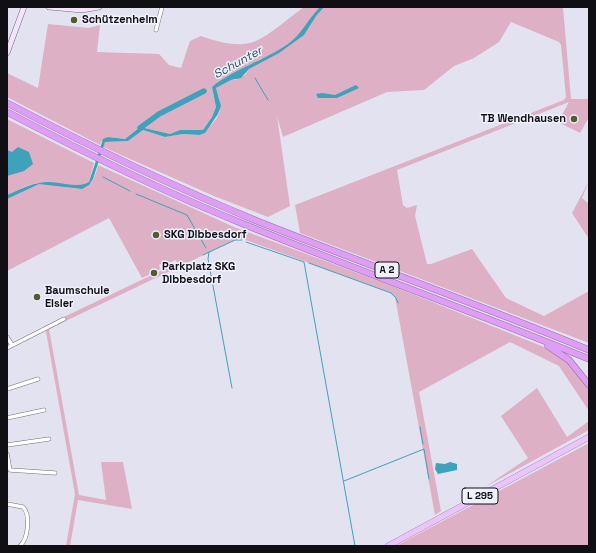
<!DOCTYPE html>
<html>
<head>
<meta charset="utf-8">
<style>
  body { margin:0 }
  #map { position:relative; width:596px; height:553px; overflow:hidden; background:#e2e2f1; font-family:"Space Grotesk",sans-serif }
  canvas { display:block }
  .frame { position:absolute; inset:0; border:8px solid #0f0f14; pointer-events:none }
</style>
</head>
<body>
<div id="map">
<canvas width="596" height="553"></canvas>
<div class="frame"></div>
</div>
<script>
const ctx = document.querySelector('canvas').getContext('2d');
ctx.lineJoin = 'round';
function fillPath(path, color) { ctx.fillStyle = color; ctx.fill(path, 'evenodd'); }
function strokePath(path, color, width, dash) { ctx.strokeStyle = color; ctx.lineWidth = width; ctx.lineCap = dash ? 'butt' : 'round'; ctx.setLineDash(dash || []); ctx.stroke(path); }
function label(font, color, halo, rows, align = 'center') {
  ctx.font = font + ' "Space Grotesk",sans-serif'; ctx.lineWidth = 3; ctx.setLineDash([]); ctx.textBaseline = 'middle'; ctx.strokeStyle = halo; ctx.fillStyle = color; for (const [text, x, y, turn = 0] of rows) {
    ctx.save(); ctx.translate(x, y); ctx.rotate((+turn || 0) * Math.PI / 180); ctx.textAlign = isNaN(turn) ? turn : align; if (halo) ctx.strokeText(text, 0, 0); ctx.fillText(text, 0, 0); ctx.restore();
  }
}
fillPath(new Path2D(`
  M304,7H563L571,99H589V117L580,133L558,122L569,102L397,170L403,205L407,208L417,205L415,216L427,264H431L472,249L506,298L544,316L589,291V343L300,233L295,205L564,100L566,97L561,45L559,42L511,22L499,42L474,58L454,66L424,90L387,92L283,137L277,116L290,206L268,217L214,196L103,147L105,142L128,141L143,130L165,137L183,134L199,135C209,128 222,117 220,104C220,98 217,94 216,88L231,80H235L245,75L249,69L263,61L262,58L212,87L216,107L212,117L203,130H180L170,134L140,127L125,139L108,137L101,142L100,145L7,97V73L38,88L48,24L89,28L100,25L97,52L159,54L169,65L181,68L190,41L201,36C217,42 240,48 256,41C271,34 290,17 304,7Z
  M7,119L94,163L89,182C72,191 52,179 33,184C24,186 15,192 7,195Z
  M98,165L234,227L390,285L554,351L574,368L589,391V411L559,366L510,342L419,392L441,511L435,515L395,297L389,292L243,239L235,240L49,329L79,495L106,500L101,462H123L132,509L78,500L70,546H66L75,494L45,326L177,263L176,260L168,263L166,261L159,265L160,269L142,278L109,218L7,271V199C16,194 28,185 38,184C65,181 90,205 98,165Z
  M589,181L582,198L589,204V239L572,213Z
  M537,388L567,437L589,421V430L485,487L528,458L501,416Z
  M589,443V546H396Z`), '#deb0c5');
fillPath(new Path2D(`
  M320,7H324L316,16L304,35L279,53L249,69L241,78L231,80L216,88L221,106L218,114L205,133L199,135L183,134L165,137L143,130L128,141L105,142L93,179L89,185L82,189L39,184L7,199V195C21,189 33,182 49,182C63,182 75,189 89,182L103,139L108,137L125,139L140,127L170,134L180,130H203L212,117L216,107L212,87C230,71 267,59 288,44C302,34 308,19 320,7Z
  M356,85L359,88L337,98H318L316,94L322,93L335,95Z
  M18,147L29,152L33,164L24,171L7,176V150L12,152Z
  M450,462L457,464V470L438,474L435,469L436,463L445,464Z`), '#3ea2ba');
strokePath(new Path2D(`
  M255,78L268,100
  M103,177L130,191
  M136,194L187,215L206,248
  M246,242L304,262L355,546
  M209,252L208,259L232,388
  M203,255L235,240H242
  M309,263L391,293L396,298L398,303
  M420,427L423,444
  M344,481L424,449L429,479`), '#3ea2ba', 1);
strokePath(new Path2D(`
  M140,128L159,114L204,91`), '#3ea2ba', 5.5);
const street = new Path2D(`
  M156,30L162,7
  M7,337L12,345
  M7,348L64,319
  M7,389L38,379
  M7,418L44,410
  M7,445L49,439
  M7,454L10,470L55,473
  M7,504L23,507C31,515 28,539 20,546`);
const secondary = new Path2D(`
  M49,7L82,10L99,7
  M7,53L24,7`);
const primary = new Path2D(`
  M388,546L589,437`);
const highway = new Path2D(`
  M7,103C89,146 172,186 257,221C367,265 479,304 589,350
  M7,112C85,153 164,192 246,225C359,271 475,312 589,359
  M548,346L569,360L589,385`);
strokePath(street, '#6e6f7b', 4.5);
strokePath(secondary, '#6e6f7b', 6);
strokePath(primary, '#966ca7', 6);
strokePath(highway, '#966ca7', 7);
strokePath(street, '#fff', 3.5);
strokePath(secondary, '#f5e2fc', 5);
strokePath(primary, '#ebc5fa', 5.5);
strokePath(highway, '#de9ef6', 6);
for (const [x, y, r, color] of [
  [74,20,4,"#535c2b"],
  [574,119,4,"#535c2b"],
  [156,235,4,"#535c2b"],
  [154,273,4,"#535c2b"],
  [37,297,4,"#535c2b"]
]) { const dot = new Path2D(); dot.arc(x, y, r, 0, 2 * Math.PI); ctx.fillStyle = color; ctx.fill(dot); strokePath(dot, '#eff0fe', 1.5); }
for (const [x, y, w] of [
  [387,270,24],
  [480,496,36]
]) { const box = new Path2D(); box.roundRect(x - w / 2, y - 8, w, 16, 3); ctx.fillStyle = '#eff0fe'; ctx.fill(box); strokePath(box, '#0f0f14', 1); }
label('bold 10px', '#0f0f14', null, [
  ["A 2",387,270],
  ["L 295",480,496]
]);
label('bold 11px', '#0f0f14', '#eff0fe', [
  ["Schützenheim",82,20],
  ["TB Wendhausen",566,119,"right"],
  ["SKG Dibbesdorf",164,235],
  ["Parkplatz SKG",162,267],
  ["Dibbesdorf",162,280],
  ["Baumschule",45,291],
  ["Eisler",45,304]
], 'left');
label('italic 12px', '#27525d', '#eff0fe', [
  ["Schunter",238,63,-29]
]);
</script>
</body>
</html>
